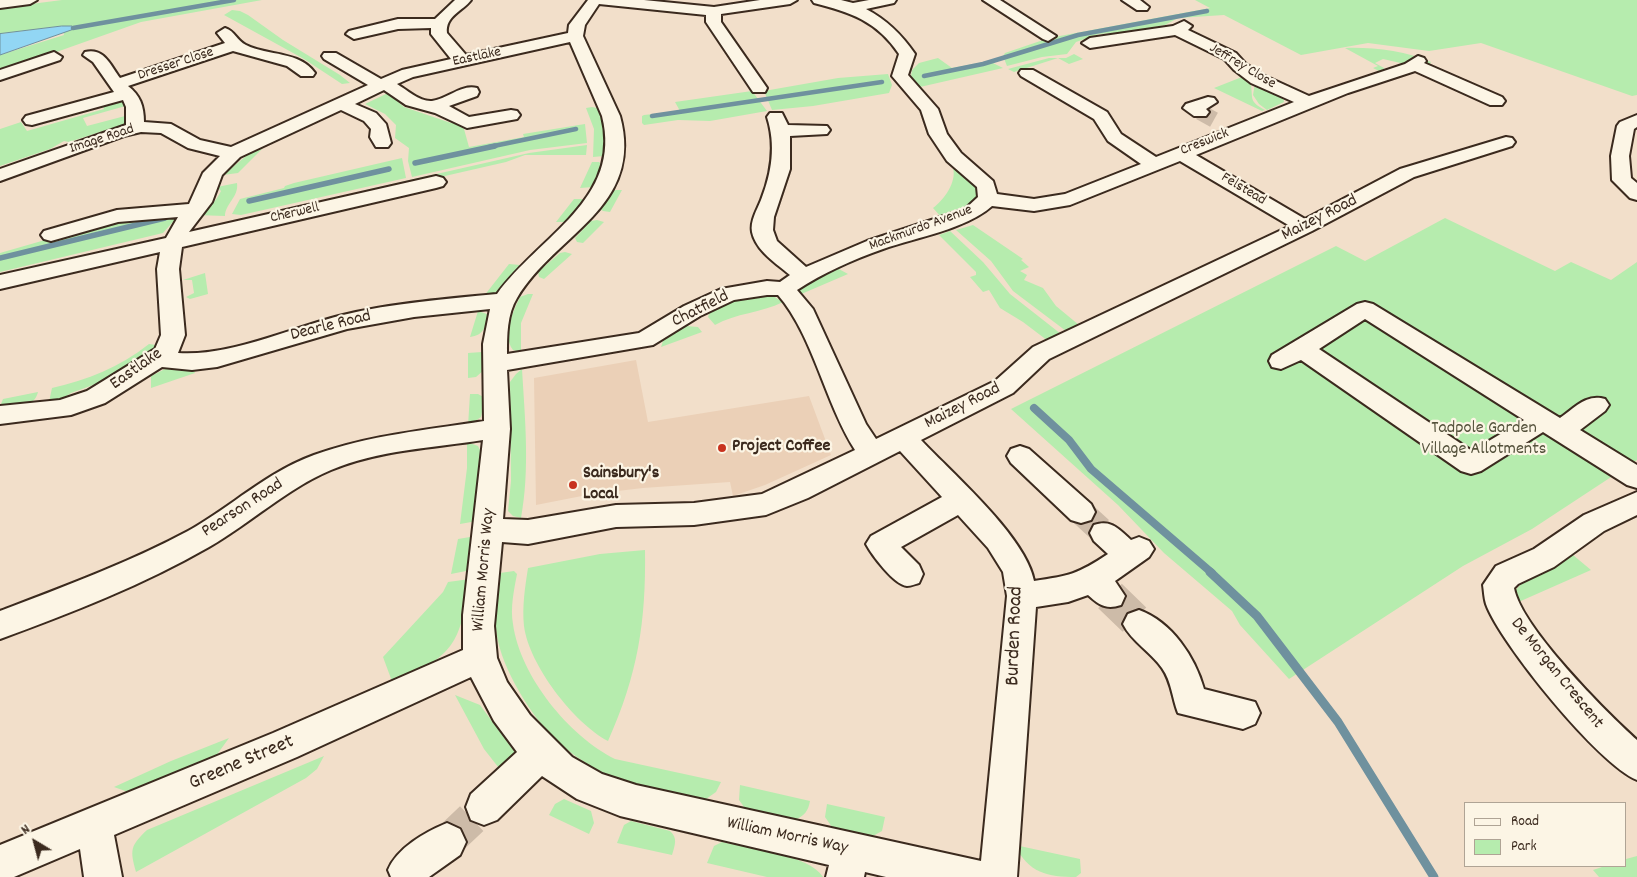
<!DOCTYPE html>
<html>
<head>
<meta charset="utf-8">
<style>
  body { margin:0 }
  #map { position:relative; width:1637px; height:877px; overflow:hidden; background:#f2dfca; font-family:Dekko,sans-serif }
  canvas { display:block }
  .legend { position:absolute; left:1464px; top:802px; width:162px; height:65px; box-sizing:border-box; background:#fcf5e5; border:1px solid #afa495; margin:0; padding:6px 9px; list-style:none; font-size:15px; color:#3b2a1e }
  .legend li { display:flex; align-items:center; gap:10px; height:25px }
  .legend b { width:25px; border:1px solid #afa495 }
  .north { position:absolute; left:10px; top:817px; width:50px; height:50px; -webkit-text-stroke:4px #fcf5e5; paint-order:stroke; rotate:323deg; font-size:14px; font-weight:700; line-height:20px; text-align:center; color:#3b2a1e }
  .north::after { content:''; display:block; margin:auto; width:18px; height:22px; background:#3b2a1e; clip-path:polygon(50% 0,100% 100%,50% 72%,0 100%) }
</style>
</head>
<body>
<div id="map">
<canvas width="1637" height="877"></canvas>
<ul class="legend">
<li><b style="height:6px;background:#fcf5e5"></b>Road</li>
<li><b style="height:14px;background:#b6ecae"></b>Park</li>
</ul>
<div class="north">N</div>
</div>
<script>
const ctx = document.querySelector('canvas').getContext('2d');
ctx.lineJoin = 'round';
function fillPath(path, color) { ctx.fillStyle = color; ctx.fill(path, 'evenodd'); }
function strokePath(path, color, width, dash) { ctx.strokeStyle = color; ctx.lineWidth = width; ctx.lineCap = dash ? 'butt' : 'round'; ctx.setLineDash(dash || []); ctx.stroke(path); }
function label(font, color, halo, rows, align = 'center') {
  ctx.font = font + ' Dekko,sans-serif'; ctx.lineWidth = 4.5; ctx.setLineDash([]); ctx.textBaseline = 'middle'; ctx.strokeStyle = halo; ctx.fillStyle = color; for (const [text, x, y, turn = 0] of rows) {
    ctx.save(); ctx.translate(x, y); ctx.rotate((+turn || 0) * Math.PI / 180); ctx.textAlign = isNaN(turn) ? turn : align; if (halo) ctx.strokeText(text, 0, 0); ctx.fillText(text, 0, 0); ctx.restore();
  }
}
fillPath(new Path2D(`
  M636,360L648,422L809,396L831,455L765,485L733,496L730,482L643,488L592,494L536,505L534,378Z`), '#ebd0b7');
fillPath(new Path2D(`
  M62,0H262L141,22L0,72V55L64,35L62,26L0,34V8Z
  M1195,0H1637V95L1632,96L1481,43L1429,51L1368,43L1301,55L1224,15L1178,18L1165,25L1128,32L1099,34L1076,42L1067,54L1042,57L1007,66L1003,56L1005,53L1049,38L1210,8Z
  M232,10L240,11L248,15L283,40L340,75L350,83L342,84L304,59L224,15Z
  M1345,48C1372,47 1406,51 1431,62L1428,67L1425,65L1426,61L1413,58L1405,64L1383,59L1375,63L1384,68L1383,73L1373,68L1378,66Z
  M1074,54L1083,59L1069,64L1058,58L1014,72L1008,69L1049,58H1066Z
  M938,58L952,68L989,61L1003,68L920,87L911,76L912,70L919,63Z
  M888,74L892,85L889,93L813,106L772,110L764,91L838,78Z
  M1242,77L1251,85C1253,100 1249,101 1265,110L1262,111L1214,88Z
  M1255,83L1283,97L1284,102L1267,110L1259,104L1253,95Z
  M752,91L767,111L710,121L678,120L644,125L642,123V116L644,115L680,111L675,102Z
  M388,93L404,107L451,123H458L464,129L469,147L524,137L523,134L585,124L587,143L530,150L412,177L408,161L409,148L395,138L396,125L385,114L365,104Z
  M123,97L129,105L83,118L87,126L125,116L124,112L131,111L128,123L69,142L64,141L50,149L0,166V129L21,122L27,131L104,109L102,104Z
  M592,107L597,108C605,123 607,139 604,156L593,157L594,129L586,108Z
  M267,144L238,173L223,175L251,152L254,147Z
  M587,145L586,155H525L506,162L375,192L366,190L529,153Z
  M402,158L406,178L241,215L232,214L240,199L284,188L285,186L294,183Z
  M592,162H599L602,165L593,187L580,188Z
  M953,168H958L976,185L977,195C970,209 956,212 942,218L933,208C944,200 957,182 953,168Z
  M237,183C239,197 225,204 225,216L196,215C208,210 215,203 221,191L217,187Z
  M616,190H622L610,212L603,211L600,209L611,192Z
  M574,199H582L584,202L569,222H556Z
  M180,214L163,233L0,272V253L104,223Z
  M1445,218L1555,271L1571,262L1611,280L1637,262V460L1532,529L1463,566L1289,679L1240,625L1232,611L1164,553L1118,505L1011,409L1336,246L1365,261Z
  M597,220L604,222L583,243L577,242L575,238L591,221Z
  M973,225L1023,259L1021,260L1029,267L1020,271L1027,275L1024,280L1043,288L1056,306L1079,325L1066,331L1013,291L991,261L956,230Z
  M950,231L983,262L1010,294L1061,334L1048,341L1023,322L1000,308L989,290L983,292L970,277L976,275V272L939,235Z
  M565,252L572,254L544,279L539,277L538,272L560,253Z
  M509,264L520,265L500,291L484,296Z
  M837,268L848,274L799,295V287Z
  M205,273L208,294L190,299L186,297L194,293L192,280H183Z
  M528,294H533L521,323V352L513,350C502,336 513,311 520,297Z
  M755,296H773L783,302C761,313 736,313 715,325L708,317C712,302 742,298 755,296Z
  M478,311L487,314C486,327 484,335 470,337Z
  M686,326L698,327L702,332L661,347L664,338Z
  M149,344L156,345L158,349L107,380L71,393L59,401L49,402L52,388C87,380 120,367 149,344Z
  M482,352L484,370L476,377L468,378V353Z
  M171,366H191L195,373L151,388V376Z
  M522,369C525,419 530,470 521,518L513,516L508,511L511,481L510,382L516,374Z
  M38,392C34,408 19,405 4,406L1,404L3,399Z
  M470,394H478L485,398L481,417L468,426Z
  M467,442L478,446L482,454L477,521L460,524L467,468Z
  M470,537L474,539L471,570L451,574L458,539Z
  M645,550C646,622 638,674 608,741C574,723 529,665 524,626C522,607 525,587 528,568L600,554Z
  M1573,555L1591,570L1514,604L1512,594L1522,583Z
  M514,571L517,574C514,590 510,608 513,624C520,676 569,736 615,759L721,782L716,792L706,799C624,789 563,767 520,693C494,647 491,624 500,573Z
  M470,579C459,646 456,653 393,684L383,657L443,592L448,582Z
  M455,695L480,705L514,751L516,756L506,777L484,749Z
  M229,738L213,760L131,793L114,787L171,761Z
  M324,756L317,769L306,778L136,872C130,850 130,846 147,830Z
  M740,785L810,801C808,811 805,816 794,820L747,811L739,800Z
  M564,799L591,811L594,823L589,834L549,815L555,804Z
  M827,804L885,817L882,831L871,837L832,827L825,817Z
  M631,821L670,831C678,838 675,845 672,855L617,843L624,825Z
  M722,842C747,848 810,855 823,877H767L707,863L714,846Z
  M1015,845L1080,859L1081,873L1076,877C1048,877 1028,873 1015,845Z
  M1637,856V877H1599L1593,870L1605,866H1626V859Z`), '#b6ecae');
const water = new Path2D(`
  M62,26H72L74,29L0,55V34Z`);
fillPath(water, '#92d6f4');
strokePath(water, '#6f919e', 1);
strokePath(new Path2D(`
  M73,28L234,0
  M924,76L983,64L1078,35L1207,11
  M652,116L882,82
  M489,147L576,129`), '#6f919e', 4.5);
strokePath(new Path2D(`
  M415,163L495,146
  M249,201L389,169
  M0,258L165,218`), '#6f919e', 5.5);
strokePath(new Path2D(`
  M1034,408L1069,440L1091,469L1212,573`), '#6f919e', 8);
strokePath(new Path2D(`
  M1210,572L1257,616L1338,722L1434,877`), '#6f919e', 9);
strokePath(new Path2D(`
  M1200,112L1218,122`), '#cdbba8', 16, [16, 8]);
strokePath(new Path2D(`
  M1081,512L1104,533`), '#cdbba8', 26, [26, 13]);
strokePath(new Path2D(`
  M1110,596L1139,624
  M447,842L484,807`), '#cdbba8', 34, [34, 17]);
const minor = new Path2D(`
  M0,0H37L30,4L0,8Z
  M455,0H471C463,11 445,16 447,33L466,55L568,33L569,25L588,0H644L714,7L760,0H797L790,4L721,14V22L767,88L765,92H753L706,22V15L599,4L585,25L583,36L620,116C645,207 555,234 517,298C507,314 507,336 507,354L639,333L684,306L721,289L767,281L780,282L790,275C777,264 756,251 752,232C750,221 757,210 761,200C772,172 776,145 767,117L770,113H782L788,125L827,126L830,130L827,134L790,136V169L774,217L773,230L777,241L806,267L867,241L965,209L978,197L977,187L947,161L929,134L921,110L892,76L899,54C877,21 850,12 814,3L812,0H841L853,3L869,0H896L894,3L866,9C887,20 902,35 915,54L908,75L938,109L947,134L961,153L993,181L997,194L1034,199L1065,194L1141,164L1108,141L1094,119L1021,76L1019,73L1021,70H1033L1107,112L1121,134L1156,157L1294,102L1251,83L1234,70L1224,59L1175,35L1090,48L1082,43L1090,38L1173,26L1184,21L1192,26L1188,30L1236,53L1246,64L1263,75L1309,96L1405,64L1418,56L1424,58L1426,61L1424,63L1502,97L1505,101L1502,105H1490L1415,71L1348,93L1196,155L1305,219L1400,169L1506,137L1512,138L1515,142L1512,146L1414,177L1312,231L1049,359L1013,393L921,440C953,474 1026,537 1034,581C1069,576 1078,574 1108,554L1094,541L1090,533L1094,525C1111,519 1119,529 1131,540L1139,537L1149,541L1154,549L1149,557L1115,581L1125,596L1121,605C1106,610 1099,605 1088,595L1068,602L1036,607L1017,877H886L865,872L864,877H826L829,865L620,816L577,799L542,776L497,820L484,825L471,820L466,807L471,794L517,752L494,721L471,677L297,757L114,835L122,877H84L80,849L14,877H0V845L273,733L463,650V615L483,440C433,448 378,450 331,470C286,489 251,523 209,547C143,585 71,613 0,639V611C63,587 128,563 188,531C231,507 267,472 314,455C369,435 427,430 484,421L483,344L490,309L414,317L347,329L217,367L192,370L162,367L105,403L71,415L0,424V406L60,400L87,391L155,349L161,335L157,269L160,252L0,289V275L166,238L178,217L118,222L51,241L44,239L41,235L44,231L117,210L189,204L203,173L220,156L188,148L161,133L141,132L124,136L0,181V169L126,125V107L123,100L32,125L26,124L23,120L26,116L114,92L93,62L83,55L85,52C104,47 111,66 120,78L225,43L217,33L225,28C235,31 237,41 246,45C268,56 300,51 315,73L313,76H301L287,66L233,51L128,86C140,95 144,106 144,122L171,124L200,140L231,147L368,85L324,59L322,56L324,53H336L381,79L402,70L451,59L431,34V28L398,29L354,39L346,34L349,31L398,19H435ZM570,42L602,116C623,199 539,236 497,294C446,299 393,303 343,315C293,327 229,357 178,353L185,335L179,269L182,247L436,188L443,186L446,182L443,178L436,176L189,232L212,202L222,175L240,157L341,110L364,121L371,129L370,137L376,147H388L391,143L386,124L376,113L355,104L384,90L406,105L435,113L467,128L517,119L520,115L517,111L511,110L469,117L449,106L477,96L479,92L477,88C461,84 448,99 432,101C420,102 407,90 397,84L413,77ZM1180,161L1290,226L1033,347L995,381L876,439L866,424L813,309L797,290C823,273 854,259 883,249C918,237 966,229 992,206L1034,211L1070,205ZM767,295H778C813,335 825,403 855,450L762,494L694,503L616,505L528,520L503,519L510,429L507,370L653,345L700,316L734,300ZM900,451L942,497L871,536L866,544C872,555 894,585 907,586C911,586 915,584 919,583L923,574L919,565L901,547L958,515L988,548L1003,572L1007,596L981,861L636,785L602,774L572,757L530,715L507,682L497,658L494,626L502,542L528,544L616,527L694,525L766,515L808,498Z
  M983,0H1000L1056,36L1048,41L1043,39Z
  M1122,0H1140L1149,7L1147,10H1137Z
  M54,52L62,57L60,60L0,80V70Z
  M1208,97L1214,98L1217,102L1206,109L1209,112L1206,116H1194L1183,108L1186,104Z
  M1637,115V127L1634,129L1629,156L1631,178L1637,183V200L1630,198L1612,180L1611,156L1617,126L1620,122Z
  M1365,302L1373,304L1560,418C1574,408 1587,393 1605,399L1609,405L1605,411L1580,430L1637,465V488L1627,485L1543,432L1481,471L1471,474L1461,471L1301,360L1281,369L1272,367L1269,361L1272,355L1357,304ZM1365,319L1524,420L1472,451L1319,349Z
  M1020,446L1029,449L1091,504L1095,512L1091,520L1081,523L1071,520L1011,463L1007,456L1011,449Z
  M1637,492V515L1604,531L1554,567L1518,584L1514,588C1521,627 1606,712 1637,740V780C1599,765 1500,643 1486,604C1484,598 1484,591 1483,585L1496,566L1534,549L1584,515Z
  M1139,610C1172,622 1195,657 1204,689L1255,702L1260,713L1255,724L1243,729L1178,713C1172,698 1172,682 1162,668C1151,652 1132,642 1123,624L1128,614Z
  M447,823L460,829L466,842L460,855L429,877H391L388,870C397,848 425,832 447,823Z`);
strokePath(minor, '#3b2a1e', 4);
fillPath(minor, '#fcf5e5');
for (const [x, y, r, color] of [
  [722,448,5,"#c8321e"],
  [573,485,5,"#c8321e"]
]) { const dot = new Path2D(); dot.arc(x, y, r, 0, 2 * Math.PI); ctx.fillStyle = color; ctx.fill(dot); strokePath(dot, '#fcf5e5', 2); }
label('15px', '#3b2a1e', '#fcf5e5', [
  ["Eastlake",477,58,-12],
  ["Dresser Close",176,65,-18],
  ["Jeffrey Close",1242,67,31],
  ["Image Road",102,140,-18],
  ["Creswick",1205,143,-22],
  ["Felstead",1243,190,31],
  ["Cherwell",295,214,-13],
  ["Mackmurdo Avenue",921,229,-20]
]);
label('18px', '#3b2a1e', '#fcf5e5', [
  ["Maizey Road",1320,219,-27],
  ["Chatfield",701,310,-27],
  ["Dearle Road",331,327,-14],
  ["Eastlake",137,370,-35],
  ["Maizey Road",963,407,-27],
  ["Pearson Road",243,509,-33],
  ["William Morris Way",485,570,-85],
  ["De Morgan Crescent",1556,674,51],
  ["William Morris Way",787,837,12]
]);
label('18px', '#54513b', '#fcf5e5', [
  ["Tadpole Garden",1484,430],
  ["Village Allotments",1484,451]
]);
label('bold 18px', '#3b2a1e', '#fcf5e5', [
  ["Project Coffee",732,448],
  ["Sainsbury's",583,475],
  ["Local",583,496]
], 'left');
label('21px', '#3b2a1e', '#fcf5e5', [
  ["Burden Road",1016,636,-88],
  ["Greene Street",242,764,-23]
]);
</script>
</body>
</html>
